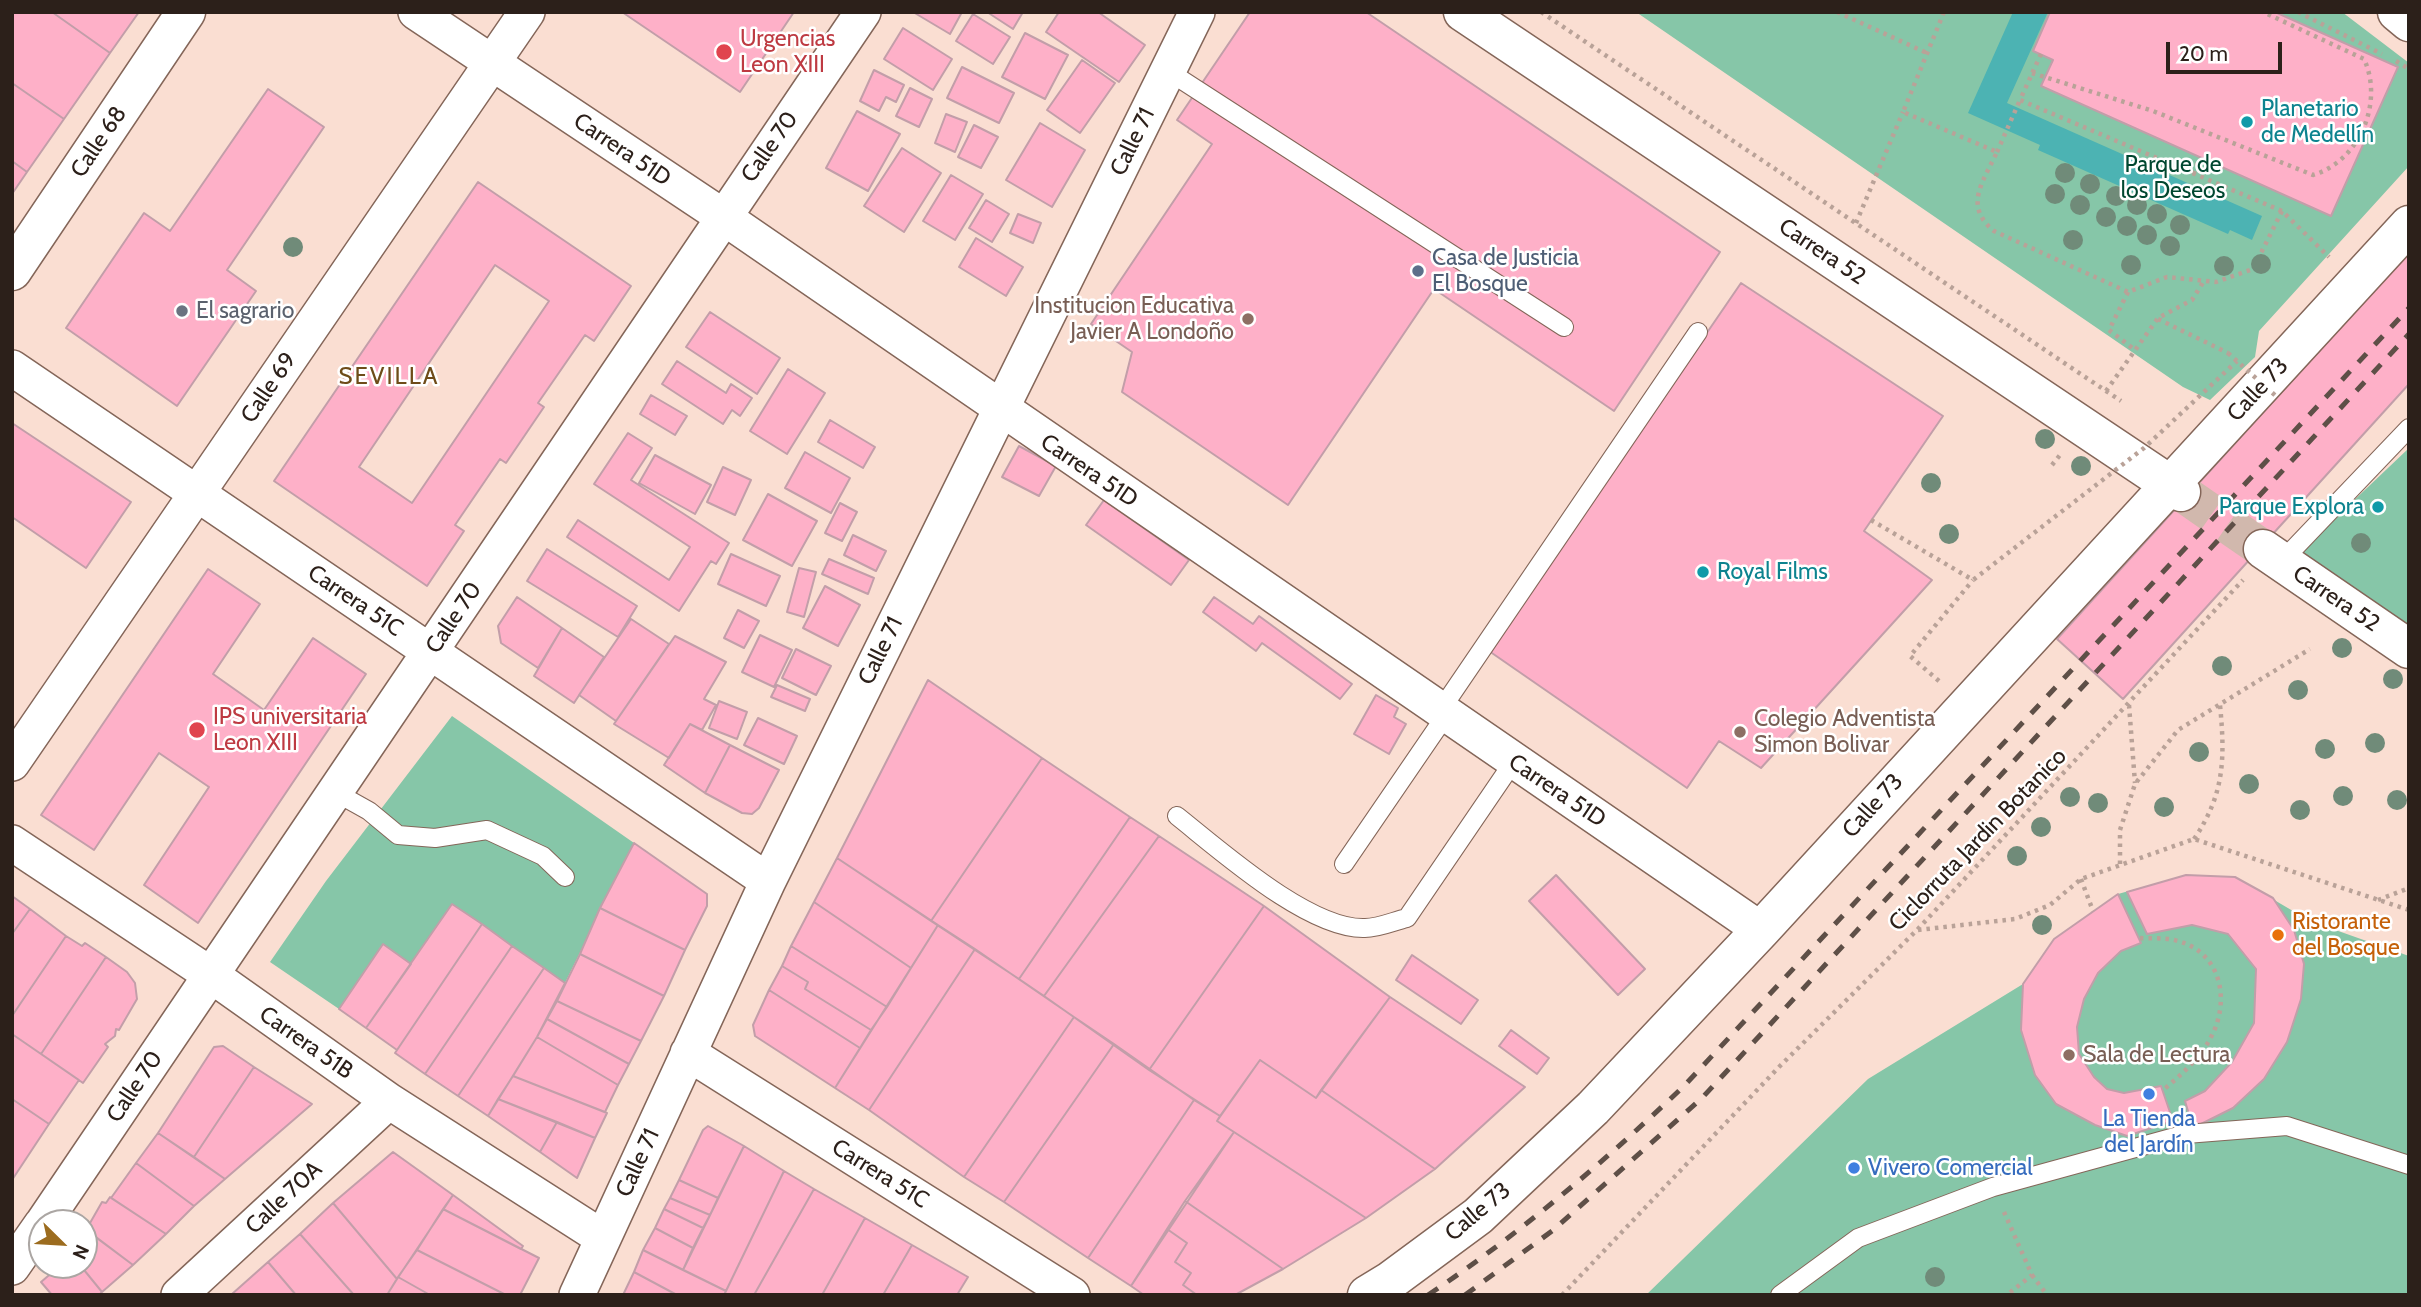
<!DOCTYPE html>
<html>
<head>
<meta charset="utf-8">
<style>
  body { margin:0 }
  #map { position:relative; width:2421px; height:1307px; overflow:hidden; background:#faded2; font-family:Cabin,sans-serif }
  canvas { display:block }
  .frame { position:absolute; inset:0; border:14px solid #2c201a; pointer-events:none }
  .north { position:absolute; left:28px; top:1209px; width:70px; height:70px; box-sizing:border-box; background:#fff; border:2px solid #aba6a3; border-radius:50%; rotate:114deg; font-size:19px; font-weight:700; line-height:28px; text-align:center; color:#2c201a }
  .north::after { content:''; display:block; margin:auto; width:24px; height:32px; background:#9c6c1f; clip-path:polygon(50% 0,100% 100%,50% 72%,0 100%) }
  .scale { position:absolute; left:2166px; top:42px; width:116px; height:32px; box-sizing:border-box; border:4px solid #2c201a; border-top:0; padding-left:9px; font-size:21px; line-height:24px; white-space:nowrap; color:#2c201a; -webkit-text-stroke:5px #fff; paint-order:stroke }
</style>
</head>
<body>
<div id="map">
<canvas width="2421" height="1307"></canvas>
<div class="frame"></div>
<div class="north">N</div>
<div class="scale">20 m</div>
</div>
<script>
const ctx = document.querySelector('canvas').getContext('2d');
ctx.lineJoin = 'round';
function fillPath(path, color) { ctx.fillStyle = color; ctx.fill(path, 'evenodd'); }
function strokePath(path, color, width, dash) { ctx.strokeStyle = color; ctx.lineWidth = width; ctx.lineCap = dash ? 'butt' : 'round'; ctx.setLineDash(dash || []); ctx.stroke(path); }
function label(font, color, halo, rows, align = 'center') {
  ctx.font = font + ' Cabin,sans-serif'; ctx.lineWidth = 5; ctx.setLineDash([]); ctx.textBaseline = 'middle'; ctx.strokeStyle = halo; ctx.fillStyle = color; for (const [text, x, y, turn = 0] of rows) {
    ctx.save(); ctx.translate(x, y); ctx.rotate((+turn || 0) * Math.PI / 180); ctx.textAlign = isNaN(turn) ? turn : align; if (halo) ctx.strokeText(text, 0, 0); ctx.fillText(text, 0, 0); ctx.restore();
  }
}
fillPath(new Path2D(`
  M1636,12H2342L2409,63V166L2259,331L2255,357L2210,400L2183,387Z
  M2409,448V649L2286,565Z
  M452,716L634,843L565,983L452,905L411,964L383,945L339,1009L270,962L326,881Z
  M2186,875L2235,877L2310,921L2409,956V1295H1646L1868,1079L2023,984L2054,939L2118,894Z`), '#86c6a8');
fillPath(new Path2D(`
  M2013,12H2048L2007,103L2262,216L2252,240L2230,230L2228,234L2038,150L2040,145L1968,113Z`), '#4cb3b3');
const building = new Path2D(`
  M12,12H52L110,53L64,119L12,83Z
  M52,12H139L110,53Z
  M622,12H794L740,92Z
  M913,12H962L950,34Z
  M987,12H1023L1013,29Z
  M1059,12H1098L1145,45L1119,82L1046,32Z
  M1250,12H1366L1720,252L1614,411L1434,289L1288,505L1122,392L1132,352L1091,324L1212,144L1177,120Z
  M2050,12H2275L2398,67L2331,216L2041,86L2053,60L2033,51Z
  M973,14L1010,37L993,64L956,41Z
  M903,28L952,59L933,90L884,59Z
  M1025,33L1068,55L1045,99L1002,77Z
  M1082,60L1115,83L1080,133L1047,110Z
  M962,67L1014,93L999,123L947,98Z
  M874,70L904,85L896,102L886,97L879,111L860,101Z
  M12,83L64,119L27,172L12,161Z
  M910,88L932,99L919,127L896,116Z
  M268,89L324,127L227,270L256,291L177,406L66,328L144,213L170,231Z
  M857,111L900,134L868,191L826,168Z
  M946,114L967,122L955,152L935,143Z
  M1040,123L1085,150L1052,207L1006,180Z
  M974,125L998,137L981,168L958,157Z
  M902,148L941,173L904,232L864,206Z
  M12,161L27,172L12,194Z
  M951,175L983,194L955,240L923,221Z
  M478,182L631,286L594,341L585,335L538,403L544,407L506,463L500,459L455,525L464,531L427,586L274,481ZM495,265L549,301L412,503L359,467Z
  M986,200L1009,214L992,242L969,228Z
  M1018,214L1041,223L1033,243L1010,233Z
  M976,238L1023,267L1006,296L959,267Z
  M2409,252V384L2123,699L2057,639Z
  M1741,283L1943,416L1864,531L1932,580L1761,768L1719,741L1687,788L1489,651Z
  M710,312L780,358L757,394L686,347Z
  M677,361L726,393L731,384L752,398L740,416L732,410L723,424L662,384Z
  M788,369L825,393L787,454L750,431Z
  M651,395L687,416L675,435L640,414Z
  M830,420L875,447L863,468L818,442Z
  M12,423L131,502L86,568L12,517Z
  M628,433L652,448L631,480L729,543L716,564L711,561L679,611L567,537L578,520L669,580L690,547L594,484Z
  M1019,446L1056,466L1039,496L1002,477Z
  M805,452L850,478L831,513L785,488Z
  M655,455L711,485L695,514L639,483Z
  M723,467L751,480L735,515L707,502Z
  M768,494L817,521L792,566L743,540Z
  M1104,500L1189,560L1171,585L1086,525Z
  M840,503L857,512L842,541L825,533Z
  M853,535L886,551L876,571L844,555Z
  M547,549L637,606L618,637L527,581Z
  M731,554L780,576L766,606L718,584Z
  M829,559L874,578L868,594L822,574Z
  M799,568L816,572L804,617L787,612Z
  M208,569L260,604L213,674L264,710L313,638L366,674L198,923L144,885L209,787L159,753L94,850L41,815Z
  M825,586L860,605L838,646L803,628Z
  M517,597L562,628L538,668L501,643L498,626Z
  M1214,597L1253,624L1259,616L1352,684L1340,699L1262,643L1256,651L1203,612Z
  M738,610L759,621L744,648L724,638Z
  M631,619L669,644L616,721L579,695Z
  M562,628L604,657L574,703L534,676Z
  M760,635L792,650L774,687L742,672Z
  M675,636L726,662L704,699L716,705L702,730L690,724L669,758L614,724Z
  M796,649L831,666L816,695L782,678Z
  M928,680L1042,758L931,921L837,858Z
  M777,685L810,699L805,711L771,697Z
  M1376,695L1398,708L1394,717L1406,724L1389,754L1354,734Z
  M719,701L747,712L737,739L709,728Z
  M758,718L797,736L784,764L744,745Z
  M690,724L730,745L705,793L664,765Z
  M730,745L779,770L759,808L752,814L742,813L705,793Z
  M1042,758L1130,817L1019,979L931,921Z
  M1130,817L1159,836L1044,996L1019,979Z
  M1159,836L1264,906L1149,1070L1044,996Z
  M634,843L707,894V906L685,950L600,908Z
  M837,858L938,925L911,968L814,902Z
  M1556,875L1645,969L1618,995L1529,901Z
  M2186,875L2235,877L2273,898L2294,930L2304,964L2301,999L2287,1042L2264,1079L2233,1108L2193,1128L2185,1101L2205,1091L2232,1062L2254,1023L2256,969L2228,934L2192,925L2147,934L2127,892Z
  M2118,894L2141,943L2121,951L2098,973L2084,999L2077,1027L2079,1054L2094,1077L2107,1089L2124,1093L2161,1086L2173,1121L2127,1136L2095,1125L2056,1104L2035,1075L2021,1030L2023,984L2054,939Z
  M12,896L30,909L12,934Z
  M814,902L911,968L887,1007L791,946Z
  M452,904L482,924L397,1050L366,1028Z
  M1264,906L1390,997L1316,1098L1260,1060L1220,1116L1149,1070Z
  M600,908L685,950L664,996L580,954Z
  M30,909L66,936L12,1016V934Z
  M482,924L512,946L425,1074L395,1053Z
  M938,925L975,949L869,1110L835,1088Z
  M66,936L82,946L85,943L106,957L41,1054L12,1034V1016Z
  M383,944L411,964L366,1028L339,1009Z
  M512,946L544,968L458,1096L425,1074Z
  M791,946L887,1007L871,1030L805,989L808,982L782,966Z
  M975,949L1074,1017L964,1177L869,1110Z
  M580,954L664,996L641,1041L557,1001Z
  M1412,955L1478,1000L1461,1024L1396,980Z
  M106,957L127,972L135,983L137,999L119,1030L116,1029L115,1036L105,1044L108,1047L83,1083L41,1054Z
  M782,966L808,982L805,989L871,1030L860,1048L769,990Z
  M544,968L565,983L537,1037L488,1116L458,1096Z
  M769,990L860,1048L835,1088L755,1036L753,1025Z
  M1390,997L1525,1087L1435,1169L1321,1090Z
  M557,1001L641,1041L629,1064L547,1019Z
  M1074,1017L1114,1044L1004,1202L964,1177Z
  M547,1019L629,1064L618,1085L537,1037Z
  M1511,1030L1549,1058L1537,1074L1499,1046Z
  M12,1034L79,1080L49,1124L12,1099Z
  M537,1037L618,1085L605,1112L513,1076Z
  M1114,1044L1194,1100L1088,1258L1004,1202Z
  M223,1046L254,1067L194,1157L158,1133L214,1047Z
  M1260,1060L1316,1098L1321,1090L1435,1169L1366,1218L1217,1121Z
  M254,1067L312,1104L225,1179L194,1157Z
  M513,1076L607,1113L595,1138L498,1099Z
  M12,1099L49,1124L12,1180Z
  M498,1099L557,1122L540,1152L488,1116Z
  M1194,1100L1220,1116L1217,1121L1234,1132L1131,1286L1088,1258Z
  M557,1122L595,1138L577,1178L540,1152Z
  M708,1126L744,1146L718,1198L679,1180L703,1130Z
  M1234,1132L1366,1218L1283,1269L1185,1201Z
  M158,1133L225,1179L194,1206L136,1163Z
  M744,1146L784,1171L726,1291L683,1270Z
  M393,1152L453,1195L397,1279L333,1203Z
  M136,1163L194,1206L166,1234L111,1198Z
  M784,1171L814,1189L754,1295H724Z
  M679,1180L718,1198L710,1215L670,1198Z
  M814,1189L865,1218L822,1295H754Z
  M453,1195L523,1246L521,1249L443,1209Z
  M110,1197L166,1234L133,1265L86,1230L102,1202L106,1203Z
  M670,1198L710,1215L703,1228L664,1209Z
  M1185,1201L1283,1269L1235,1295H1197L1183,1285L1191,1273L1175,1262L1187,1243L1167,1229Z
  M333,1203L397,1279L387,1295H354L300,1234Z
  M443,1209L539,1258L520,1295H506L417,1250Z
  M664,1209L703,1228L693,1248L655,1228Z
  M865,1218L912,1245L883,1295H822Z
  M655,1228L693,1248L683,1270L643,1250Z
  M1167,1229L1187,1243L1175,1262L1191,1273L1183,1285L1197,1295H1144L1131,1286Z
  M88,1231L133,1265L102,1292L80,1265H84V1237Z
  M300,1234L354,1295H296L268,1262Z
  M912,1245L968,1277L957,1295H883Z
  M417,1250L506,1295H430L398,1277Z
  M643,1250L726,1291L724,1295H677L634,1272Z
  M268,1262L296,1295H232V1294Z
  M61,1265H80L102,1292L99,1295H52L41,1282Z
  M634,1272L677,1295H623Z
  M398,1277L430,1295H387Z`);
fillPath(building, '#feb0c8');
strokePath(building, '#c29ea9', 2);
strokePath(new Path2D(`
  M2181,492L2263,549`), '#d1b8ad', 38, [38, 19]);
const lane = new Path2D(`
  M1168,71L1564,327
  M2281,562L2409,428
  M1440,711L1698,332
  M335,792L369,811L398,835L435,838L487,830L543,856L565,877
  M1177,816C1220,850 1309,930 1365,928C1379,928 1394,921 1407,918L1514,761
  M1344,864L1446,715
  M1780,1295L1858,1238L1993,1187L2186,1134L2287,1126L2409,1165`);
const street = new Path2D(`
  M416,12L722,216L1761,930
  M12,368L768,881
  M12,763L527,12
  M12,843L211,975L389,1101L603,1238
  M688,1053L1072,1295
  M43,1223L863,12
  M12,1267L42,1224
  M179,1295L389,1101
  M577,1295L768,881L1197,12`);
const secondary = new Path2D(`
  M1463,12L2181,492
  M2397,12L2409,22
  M12,271L186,12
  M2263,549L2409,649
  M1367,1295L1390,1281L1478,1216L1593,1108L1761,930L2409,225`);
strokePath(lane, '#846659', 20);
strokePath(street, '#846659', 38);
strokePath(secondary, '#846659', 41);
strokePath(new Path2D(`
  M1541,12L2121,401
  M1837,12L1927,53
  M1944,12L1903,112L1997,152C1983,182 1963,206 1994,231L2128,292L2167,277L2216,282L2253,269L2282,211
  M2298,12L2382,54
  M2041,54L2020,100L2282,211L2329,257
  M2396,61L2409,69
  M2032,73L2153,111L2313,175C2360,161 2384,102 2364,59L2263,12
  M1997,152L2020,100
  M2193,174L2200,158
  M1856,223L1903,112
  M2128,292L2109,330L2135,350
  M2158,319L2228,353
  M2106,391L2158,318L2192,300L2204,281
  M2052,465L2060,455
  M1939,681L1910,656L1973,580
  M2129,705L2135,783
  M2194,839C2225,794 2225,757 2220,705
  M2120,864V830L2135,784L2178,730L2310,649
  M2081,879L2093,911
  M2378,900L2409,888
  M1918,930L2015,919L2050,905L2081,879L2194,839L2409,910
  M2140,938C2151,939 2166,937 2178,941C2222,953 2231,1002 2210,1039C2199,1059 2180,1076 2162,1091
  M2004,1212L2032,1275L2007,1295
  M2032,1275L2047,1295
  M1562,1295L1779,1067L1917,930L2243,580`), '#b9a298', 4.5, [3.5, 5]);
strokePath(lane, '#fff', 18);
strokePath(street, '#fff', 35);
strokePath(secondary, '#fff', 38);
strokePath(new Path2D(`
  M1428,1295C1521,1233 1604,1162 1684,1086L2409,308
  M1465,1295L1552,1231L1702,1098L2409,334`), '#5e4f47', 5, [12, 12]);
strokePath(new Path2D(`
  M2228,353L2277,397
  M1871,520L1973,580L2144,448L2237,361`), '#b9a298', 4.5, [3.5, 5]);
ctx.fillStyle = '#708b79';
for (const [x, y] of [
  [2065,173],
  [2090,184],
  [2055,194],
  [2116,196],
  [2080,205],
  [2137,205],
  [2157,214],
  [2106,217],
  [2180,225],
  [2127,226],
  [2147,235],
  [2073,240],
  [2170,246],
  [293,247],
  [2261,264],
  [2131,265],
  [2224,266],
  [2045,439],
  [2081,466],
  [1931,483],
  [1949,534],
  [2361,543],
  [2342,648],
  [2222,666],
  [2393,679],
  [2298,690],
  [2375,743],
  [2325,749],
  [2199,752],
  [2249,784],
  [2343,796],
  [2070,797],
  [2397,800],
  [2098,803],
  [2164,807],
  [2300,810],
  [2041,827],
  [2017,856],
  [2042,925],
  [1935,1277]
]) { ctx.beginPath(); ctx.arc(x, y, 10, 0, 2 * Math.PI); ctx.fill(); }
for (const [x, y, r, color] of [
  [724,52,9,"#e0444e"],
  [2247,122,7,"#0f9aa8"],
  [1418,271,7,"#5c6f8a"],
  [182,311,7,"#6b7280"],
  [1248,319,7,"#8d6e63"],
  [2378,507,7,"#0f9aa8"],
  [1703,572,7,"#0f9aa8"],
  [197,730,9,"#e0444e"],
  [1740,732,7,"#8d6e63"],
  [2278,935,7,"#e8710a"],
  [2069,1055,7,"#8d6e63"],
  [2149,1094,7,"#3f7fe0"],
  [1854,1168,7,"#3f7fe0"]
]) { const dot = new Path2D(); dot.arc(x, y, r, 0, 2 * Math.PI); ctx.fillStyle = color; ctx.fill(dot); strokePath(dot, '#fff', 2.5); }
label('23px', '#be3a42', '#fff', [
  ["Urgencias",740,39],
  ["Leon XIII",740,65],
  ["IPS universitaria",213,717],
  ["Leon XIII",213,743]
], 'left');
label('23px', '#0d838f', '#fff', [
  ["Planetario",2261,109],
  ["de Medellín",2261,135],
  ["Parque Explora",2364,507,"right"],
  ["Royal Films",1717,572]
], 'left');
label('23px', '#2c201a', '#fff', [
  ["Calle 68",99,142,-56],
  ["Calle 71",1133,142,-64],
  ["Calle 70",770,147,-55],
  ["Carrera 51D",622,150,34],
  ["Carrera 52",1822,252,34],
  ["Calle 69",269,388,-56],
  ["Calle 73",2258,390,-47],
  ["Carrera 51D",1089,471,34],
  ["Carrera 52",2336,599,34],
  ["Carrera 51C",355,601,34],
  ["Calle 70",454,618,-56],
  ["Calle 71",881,651,-64],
  ["Carrera 51D",1557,791,34],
  ["Calle 73",1873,806,-48],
  ["Ciclorruta Jardin Botanico",1978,840,-46],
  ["Carrera 51B",306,1043,35],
  ["Calle 70",135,1087,-56],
  ["Calle 71",638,1163,-65],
  ["Carrera 51C",880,1174,32],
  ["Calle 70A",284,1198,-43],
  ["Calle 73",1478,1212,-40]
]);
label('23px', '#004730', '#fff', [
  ["Parque de",2173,165],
  ["los Deseos",2173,191]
]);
label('23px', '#4e5e75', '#fff', [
  ["Casa de Justicia",1432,258],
  ["El Bosque",1432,284]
], 'left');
label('23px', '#785e54', '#fff', [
  ["Institucion Educativa",1234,306,"right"],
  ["Javier A Londoño",1234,332,"right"],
  ["Colegio Adventista",1754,719],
  ["Simon Bolivar",1754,745],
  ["Sala de Lectura",2083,1055]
], 'left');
label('23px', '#5b616d', '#fff', [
  ["El sagrario",196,311]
], 'left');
label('23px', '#c56008', '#fff', [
  ["Ristorante",2292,922],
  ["del Bosque",2292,948]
], 'left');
label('23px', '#366cbe', '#fff', [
  ["La Tienda",2149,1119],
  ["del Jardín",2149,1145],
  ["Vivero Comercial",1868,1168,"left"]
]);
ctx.letterSpacing = '2px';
label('24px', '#6e4c19', '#fff', [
  ["SEVILLA",389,377]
]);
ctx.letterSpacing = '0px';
</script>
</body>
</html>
